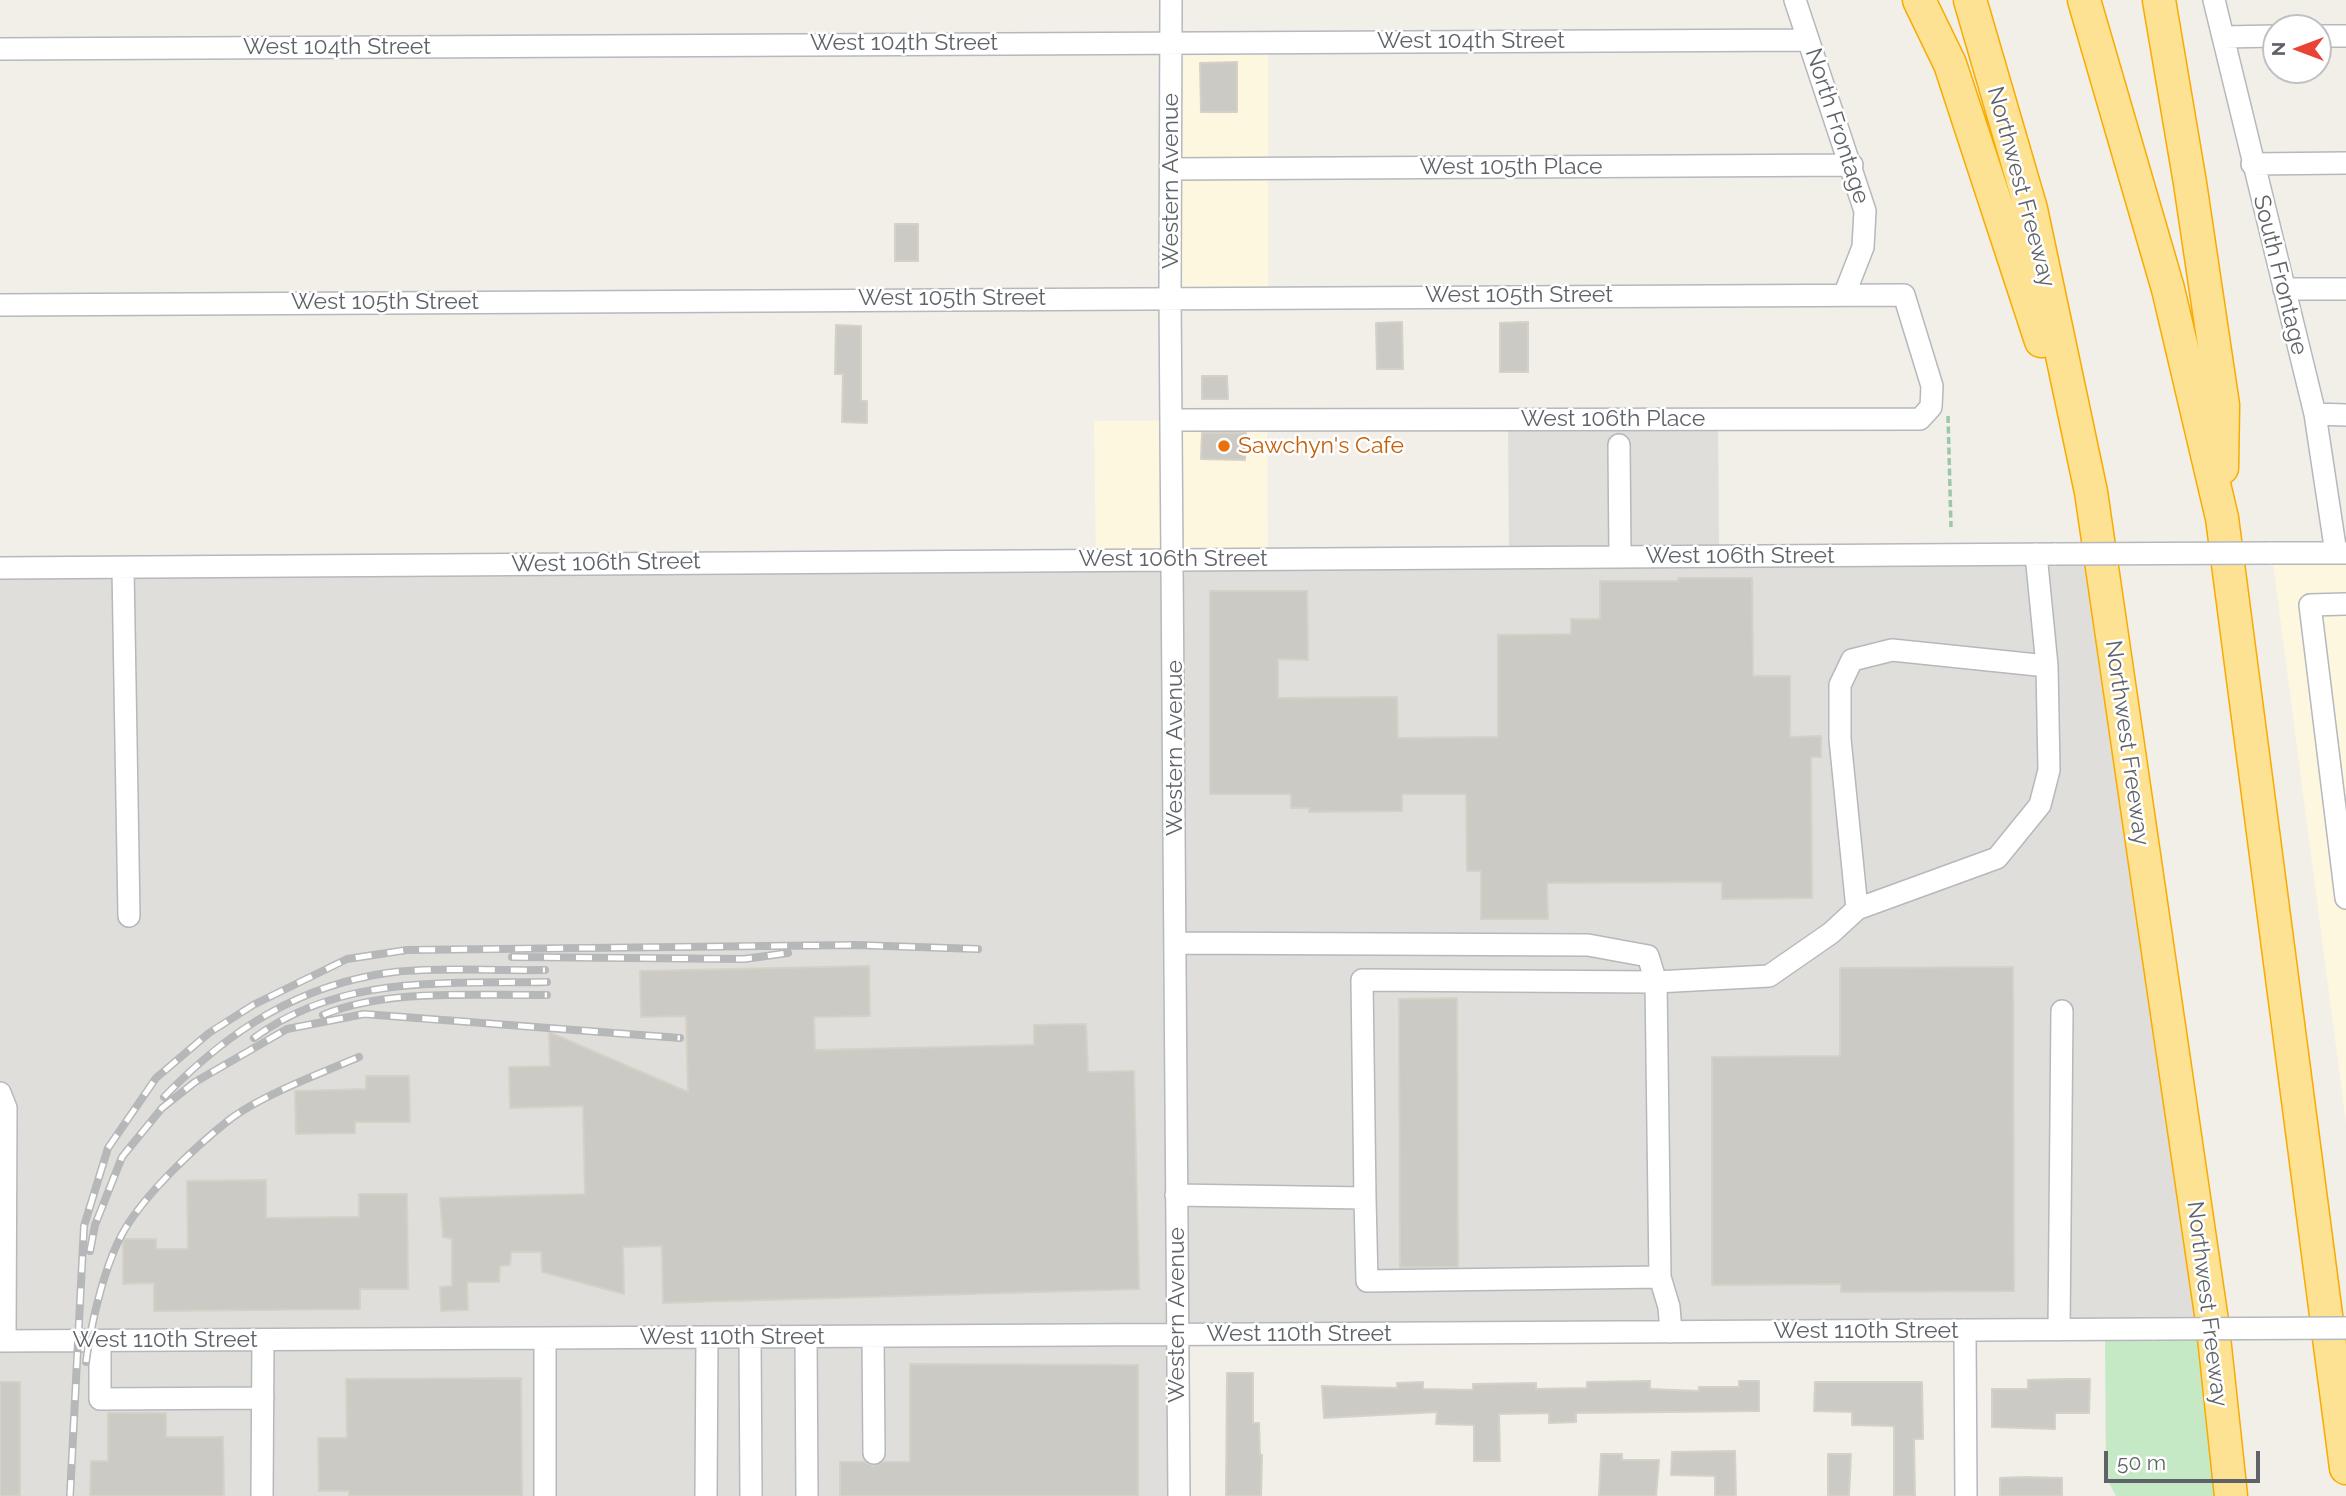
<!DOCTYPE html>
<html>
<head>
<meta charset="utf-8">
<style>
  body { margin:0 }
  #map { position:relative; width:2346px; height:1496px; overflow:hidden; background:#f1efe8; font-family:Raleway,sans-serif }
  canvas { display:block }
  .north { position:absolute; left:2262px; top:14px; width:70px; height:70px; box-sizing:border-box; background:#fff; border:2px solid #bfc1c3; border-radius:50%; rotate:270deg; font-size:19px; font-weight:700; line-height:28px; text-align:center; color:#5f6368 }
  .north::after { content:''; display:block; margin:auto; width:24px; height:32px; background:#ea4335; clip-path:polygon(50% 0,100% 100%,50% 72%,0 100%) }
  .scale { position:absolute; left:2104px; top:1451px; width:156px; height:32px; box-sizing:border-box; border:4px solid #5f6368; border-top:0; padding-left:9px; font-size:21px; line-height:24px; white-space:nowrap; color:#5f6368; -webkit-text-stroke:5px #fff; paint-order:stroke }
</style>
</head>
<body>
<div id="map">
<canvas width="2346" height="1496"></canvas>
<div class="north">N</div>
<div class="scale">50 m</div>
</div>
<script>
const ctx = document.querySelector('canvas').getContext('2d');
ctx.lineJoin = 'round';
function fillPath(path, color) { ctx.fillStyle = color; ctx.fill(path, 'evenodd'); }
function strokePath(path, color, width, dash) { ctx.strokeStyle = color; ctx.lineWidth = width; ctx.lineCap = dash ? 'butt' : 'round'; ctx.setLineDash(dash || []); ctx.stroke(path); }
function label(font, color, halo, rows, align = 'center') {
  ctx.font = font + ' Raleway,sans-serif'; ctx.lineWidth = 5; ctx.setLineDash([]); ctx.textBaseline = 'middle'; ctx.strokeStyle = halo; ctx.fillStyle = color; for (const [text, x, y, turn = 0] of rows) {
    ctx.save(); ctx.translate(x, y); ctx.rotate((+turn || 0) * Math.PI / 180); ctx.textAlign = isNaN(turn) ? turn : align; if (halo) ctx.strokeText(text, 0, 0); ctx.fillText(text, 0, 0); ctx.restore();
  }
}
fillPath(new Path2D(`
  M1268,41V296H1170L1171,42Z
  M1267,420L1268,558H1096L1094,421Z
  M2273,563H2346V1123Z`), '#fef7e0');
fillPath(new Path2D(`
  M1718,419L1719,556L2094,553L2213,1328L1177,1335L1179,1496H0V568L1509,557L1508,420Z`), '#e0deda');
fillPath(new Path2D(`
  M2213,1328L2224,1496H2116L2106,1477L2105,1329Z`), '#c5e8c5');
const building = new Path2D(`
  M1237,62V112H1201L1200,63Z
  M895,224H918V261H895Z
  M1402,322L1403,369H1377L1376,323Z
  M1528,322V372H1500V323Z
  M836,325L861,326V401H867V423L842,422L843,374H835Z
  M1202,376H1227L1228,399H1202Z
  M1202,433H1246L1245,460L1201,459Z
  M1678,578H1752L1753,676H1790V737L1821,736V757H1811L1812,898L1722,899V882L1547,883L1548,919H1481V871H1467L1466,794H1402V811L1309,812V808H1291V794H1210V591H1307L1308,660L1278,659V698L1397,697L1398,738L1498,737V635L1571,634V619H1600V581H1678Z
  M869,966L870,1016L814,1017L815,1050L1034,1045V1025L1086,1024L1088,1072L1134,1071L1139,1289L663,1303L662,1246L623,1247L624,1294L542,1272L541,1252H511L510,1265L500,1266L499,1282H467L468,1310L441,1311L440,1287L452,1286V1239L443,1237L440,1198L585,1194L583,1106L510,1108L509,1067L550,1066L549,1032L688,1092L686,1016L641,1017L640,971Z
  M2013,967L2014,1291L1841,1292V1284L1712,1285V1057L1840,1056V968Z
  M1457,998L1458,1267H1400L1399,999Z
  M366,1076H409L410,1122H355V1133L296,1134L295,1091L366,1089Z
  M266,1180V1218L359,1217V1194H407L408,1289H360V1309L154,1311V1283L123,1284V1239H156V1249H188L187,1181Z
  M910,1364L1138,1365V1496H840V1462H865L873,1466L883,1462H910Z
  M1227,1373H1253V1423H1259L1260,1455H1262L1261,1496H1226Z
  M521,1378L522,1496H349V1491H319L318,1438H347L346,1379Z
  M2065,1379H2090L2089,1413H2055V1429L1992,1427V1389H2028V1380Z
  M1650,1381V1389L1699,1391V1387H1739V1381H1759V1411L1576,1413V1422L1549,1423V1413L1499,1414L1500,1461H1474V1425L1436,1424L1437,1412L1324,1418L1322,1386L1397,1388V1383L1423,1382V1389L1473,1390V1384L1536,1383V1389L1587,1388V1382Z
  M0,1382H20V1496H0Z
  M1815,1382H1922L1923,1439H1914L1915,1496H1894V1426L1852,1425V1412L1814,1411Z
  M108,1413H166V1437H223L224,1496H90L91,1461H108Z
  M1735,1451L1736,1496H1715V1476L1671,1475L1672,1452Z
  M1601,1454H1622V1460H1659L1656,1496H1599Z
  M1828,1454H1851L1849,1496H1828Z
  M2025,1477L2062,1478V1496H2000V1478Z`);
fillPath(building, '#cccac5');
strokePath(building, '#d6d1c6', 2);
const minor = new Path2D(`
  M1171,0L1170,296L1179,1496
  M1795,0L1865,211L1863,247L1845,293
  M2214,0L2315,414L2336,553
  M2318,36H2346
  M2223,37L2276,36
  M0,49L1808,40
  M2252,164L2346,163
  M1171,169L1852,165
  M2284,289H2346
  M0,305L1904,295L1932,386L1931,407L1920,419L1172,420
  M2315,414L2346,415
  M1619,445L1620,557
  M2269,553H2346
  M0,568L2056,554
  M123,568L129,916
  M2346,604L2310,605L2346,898
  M1857,909L1840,739V685L1852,660L1892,650L2047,666
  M1175,943L1588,945L1648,956L1656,982L1769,976L1831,933L1857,909L1997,858L2040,805L2049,770L2047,666L2036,554
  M0,1093L6,1108L5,1341
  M1176,1195L1365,1198L1367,1281L1660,1277L1656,982L1362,980L1365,1198
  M1660,1277L1669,1307L1671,1332
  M1965,1330L1966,1496
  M2059,1330L2062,1011
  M873,1336L874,1453
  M750,1337L751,1496
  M806,1337L807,1496
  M545,1338V1496
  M0,1341L2155,1329
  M100,1341V1399L263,1398
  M262,1496L263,1340
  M706,1496L707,1337`);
const highway = new Path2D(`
  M1919,0L1950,64L2041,341
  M1970,0L2031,209L2091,492L2213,1328L2231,1496
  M2084,0L2168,289L2222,518L2346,1468
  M2159,0L2190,183L2223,405L2222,468`);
strokePath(minor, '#b5b8bc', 24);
strokePath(highway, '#f9ab00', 35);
strokePath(new Path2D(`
  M1948,416L1951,527`), '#9cc7a9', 3.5, [7, 3.5]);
strokePath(minor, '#fff', 21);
strokePath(highway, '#fde293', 32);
const rail = new Path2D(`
  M512,957L744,959L788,953
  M323,1015C388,988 477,996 547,995
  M254,1038C342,974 444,984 547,982
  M164,1097C229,1030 300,984 394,972C443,967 495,971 545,970
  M90,1251L95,1225L122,1157L162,1108L195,1082L287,1029L364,1014L680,1038
  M86,1362C91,1323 105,1262 125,1229C147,1192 195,1147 229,1120C260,1096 321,1073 359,1057
  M70,1496L84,1226L108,1148L156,1078L209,1033L253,1005L347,959L407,950L856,945L978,949`);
strokePath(rail, '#b6b7b8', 8);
strokePath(rail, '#fff', 5, [16]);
const minorBridge = new Path2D(`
  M2056,554L2269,553
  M2155,1329L2346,1328`);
strokePath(minorBridge, '#b5b8bc', 24, []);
strokePath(minorBridge, '#fff', 21);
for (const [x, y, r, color] of [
  [1224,446,7,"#e8710a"]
]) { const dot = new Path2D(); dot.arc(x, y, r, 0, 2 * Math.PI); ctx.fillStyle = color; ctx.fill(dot); strokePath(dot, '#fff', 2.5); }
label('23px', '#5f6368', '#fff', [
  ["West 104th Street",1471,41],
  ["West 104th Street",904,43],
  ["West 104th Street",337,47],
  ["North Frontage",1837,126,72],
  ["West 105th Place",1511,167],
  ["Western Avenue",1171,181,-90],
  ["Northwest Freeway",2021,187,75],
  ["South Frontage",2280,275,76],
  ["West 105th Street",1519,295],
  ["West 105th Street",952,298],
  ["West 105th Street",385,302],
  ["West 106th Place",1613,419],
  ["West 106th Street",1740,556],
  ["West 106th Street",1173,559],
  ["West 106th Street",606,563,-1],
  ["Northwest Freeway",2127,743,82],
  ["Western Avenue",1175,748,-90],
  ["Northwest Freeway",2207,1304,83],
  ["Western Avenue",1177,1315,-90],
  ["West 110th Street",1866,1331],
  ["West 110th Street",1299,1334],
  ["West 110th Street",732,1337],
  ["West 110th Street",165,1340]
]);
label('23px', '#c56008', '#fff', [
  ["Sawchyn's Cafe",1238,446]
], 'left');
</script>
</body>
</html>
